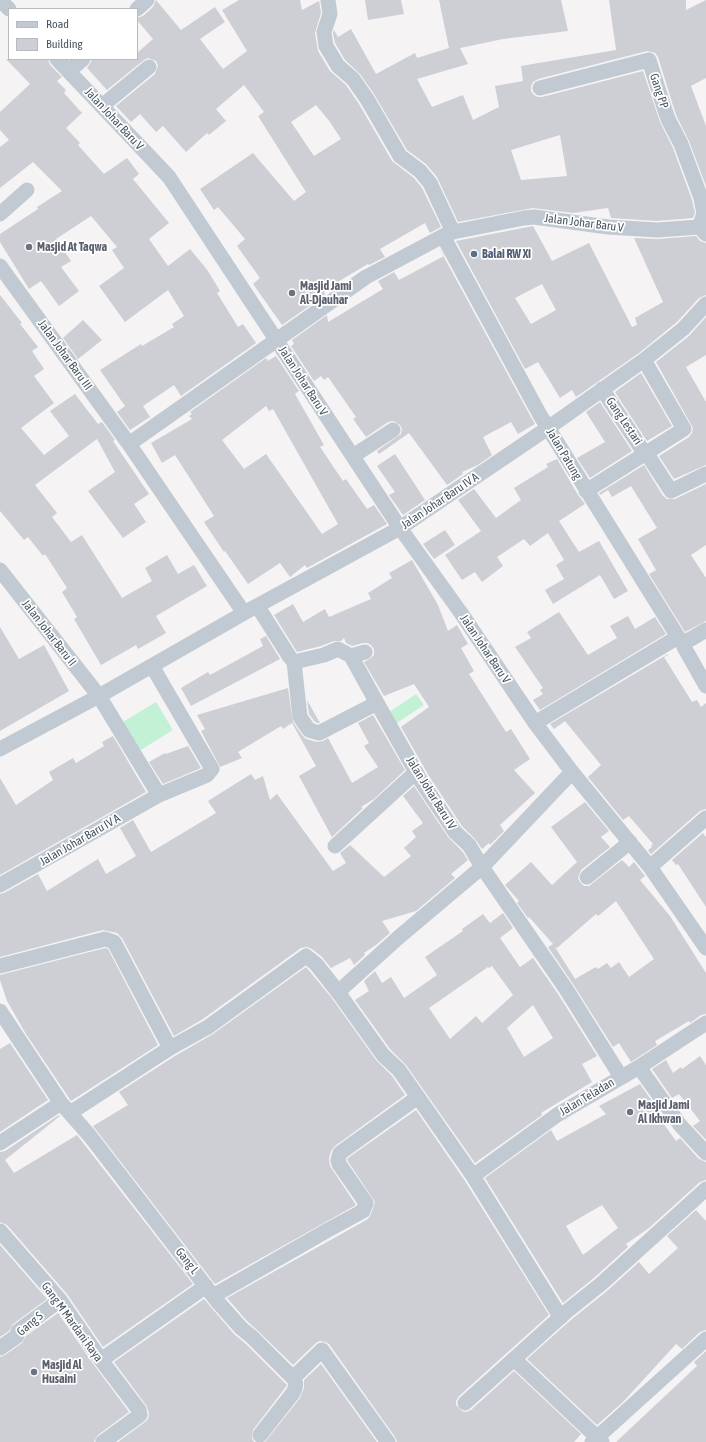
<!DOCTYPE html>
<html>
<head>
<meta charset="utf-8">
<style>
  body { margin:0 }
  #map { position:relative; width:706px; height:1442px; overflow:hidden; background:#f5f3f3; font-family:"Asap Condensed",sans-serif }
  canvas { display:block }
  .legend { position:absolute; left:8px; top:8px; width:130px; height:52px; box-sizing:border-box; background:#fff; border:1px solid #b7bbc0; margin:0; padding:5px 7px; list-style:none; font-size:12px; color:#4a5661 }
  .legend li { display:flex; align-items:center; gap:8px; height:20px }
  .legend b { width:20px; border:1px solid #b7bbc0 }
</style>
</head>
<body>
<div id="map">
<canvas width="706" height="1442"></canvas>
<ul class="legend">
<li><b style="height:5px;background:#c1cad2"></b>Road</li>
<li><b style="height:11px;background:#cdcfd5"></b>Building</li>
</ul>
</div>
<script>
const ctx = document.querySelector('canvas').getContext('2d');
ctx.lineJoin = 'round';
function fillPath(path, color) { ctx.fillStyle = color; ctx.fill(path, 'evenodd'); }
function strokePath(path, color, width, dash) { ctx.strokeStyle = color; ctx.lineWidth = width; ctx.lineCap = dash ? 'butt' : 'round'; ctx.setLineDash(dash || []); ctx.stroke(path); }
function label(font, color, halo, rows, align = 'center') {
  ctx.font = font + ' "Asap Condensed",sans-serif'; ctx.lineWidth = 3.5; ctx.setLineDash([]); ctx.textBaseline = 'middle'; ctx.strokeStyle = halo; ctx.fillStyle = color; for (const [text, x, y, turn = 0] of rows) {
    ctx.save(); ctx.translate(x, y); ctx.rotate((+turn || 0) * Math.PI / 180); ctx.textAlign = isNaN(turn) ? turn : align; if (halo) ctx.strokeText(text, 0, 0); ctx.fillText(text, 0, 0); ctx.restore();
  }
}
fillPath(new Path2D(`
  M416,694L424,705L394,725L386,714Z
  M156,702L173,730L139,751L121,723Z`), '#c3f1d5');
fillPath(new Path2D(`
  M156,0L181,30L215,7L225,22L200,39L223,69L247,51L222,10L239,0H300L302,10L319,1L321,13L315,33L318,51L330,71L346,85L359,104L392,161L414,178L422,188L441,227L430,233L425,223L380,249L385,257L369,265L368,264L324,290L325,295L282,325L253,284L260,278L237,246L245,239L218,207L214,210L200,189L253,153L294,201L306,192L258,116L264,112L244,85L216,109L226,121L209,135L207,133L186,152L163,126L156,132L140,114L131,122L116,106L155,74L158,66L156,61L148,58L144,60L107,90L87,68L91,62L92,59H137V53L153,39L137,20V18L143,16L153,7ZM316,105L330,122L341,139L314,156L291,122Z
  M365,0H401L404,14L368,20Z
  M439,0H561L568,31L503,39L460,48L468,64L417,79L432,107L463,95L473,120L499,107L495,86L523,81L521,66L616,50L609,0H686V10L706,0V78L691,86L706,126V186L689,141L676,115L658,57L655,53L647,51L538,79L533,82L531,86V91L534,95L538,97H542L643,71L660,122L673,148L692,200L695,213L693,218L657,221L611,218L608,208L573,213L533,208L458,222L437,177L426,164L407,150L374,94L360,74L345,60L335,43L333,33L334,30L338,37L351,29L376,74L415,53L417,58L449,48ZM560,135L567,176L521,180L511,150Z
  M6,59H48L50,65L62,77L57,81L66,90L64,93L82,113L66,128L80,143L78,145L104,174L127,158L139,174L133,179L169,223L149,239L168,266L190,249L208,271L220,291L217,293L238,327L243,324L256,343L181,396L174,385L143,406L150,417L130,430L117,412L125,406L100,370L141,344L142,346L174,327L172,324L184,316L168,290L125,322L99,286L124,268L112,250L117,247L91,216L56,239L71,261L61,267L79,291L59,306L41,281L29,289L0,242V234L38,209L37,207L62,191L33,162L0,188V147L9,140L0,130V112L30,84Z
  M533,226L552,261L589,243L632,327L637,325L635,318L663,302L634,238L658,239L696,236L700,241L706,243V295L699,298L677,322L639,353L576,397L572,390L560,398L538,362L525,369L456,241ZM542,284L556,310L531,324L515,298Z
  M439,248L532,419L535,424L518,434L511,422L483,437L492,455L478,465L462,472L463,474L447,485L409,433L379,454L377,451L401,434L402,429L400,425L393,421L388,422L366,437L353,419L356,417L328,377L324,380L321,376L314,381L291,346L294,344L292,340L327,315L328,322L383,289L378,281L394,272L399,280L444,256Z
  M0,295L22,323L20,324L38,347L32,351L44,369L34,376L54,403L21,428L44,455L69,436L50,411L75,394L98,424L102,422L115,440L113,441L149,494L134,504L146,522L123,538L88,491L115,472L97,439L35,485L57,513L52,517L71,542L82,535L122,598L152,581L145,568L167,555L178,574L194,565L207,586L156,616L166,633L138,649L136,645L101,665L74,619L77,617L62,592L67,588L45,554L43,556L28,537L24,540L0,511Z
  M706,317V355L686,367L706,402V465L674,479L659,456L689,437L692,433L693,428L656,362L689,336Z
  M83,320L102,340L78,359L63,338Z
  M276,356L299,391L295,394L324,445L320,447L343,481L346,479L367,509L374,505L387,524L307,568L305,565L290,577L280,563L248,584L225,551L224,552L204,522L214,516L175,455L162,463L151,443L192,419L189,416L192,414L190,412L266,358L268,361ZM266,406L269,411L273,409L338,524L322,534L266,454L244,469L222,440Z
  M641,373L672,426L647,441L615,392Z
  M600,402L632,451L590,478L577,458L605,442L586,412Z
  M395,454L425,500L403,515L389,495L395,492L377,466Z
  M557,459L578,495L585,504L559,521L579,552L599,541L628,591L614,599L600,575L553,604L545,590L564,579L556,565L564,560L548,533L530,546L524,539L497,557L503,566L482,582L475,572L462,580L445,555L481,531L458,500L474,489L496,518L521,500L514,488L548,467L546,464Z
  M644,465L663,496L667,499H675L706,484V545L691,555L706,578V621L685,632L649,574L656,570L638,539L657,528L631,486L612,497L608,490L600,495L599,493Z
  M445,530L455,545L434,559L423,544Z
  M412,560L438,605L448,631L457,625L468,644L461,648L474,671L469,674L506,732L511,729L530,759L514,770L535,793L500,825L504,831L490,845L489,843L482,849L475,839L462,826L429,776L401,727L429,707L414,684L384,696L364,662L371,658L374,655V649L371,645L367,643H363L352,646L346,643L344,638L341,641H334L321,646L297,652L274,615L293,604L303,622L325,609L329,617L371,599L368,593L392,578L389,573Z
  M559,612L588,655L617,638L610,626L628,616L635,629L655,617L666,634L540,710L533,700L543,694L540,690L543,688L515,647L531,638L527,632Z
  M0,627L19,659L44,645L69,691L0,731Z
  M266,636L280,659L191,706L181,688L208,672L210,675L263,646L260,639Z
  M668,654V655L664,657L692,702L697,700L701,707L706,703V809L700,811L651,854L648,850L652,847L651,846L653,844L629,816L623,820L588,777L601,765L565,721L554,729L550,724Z
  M288,688L293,722L302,735L306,739L317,742L323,741L328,738L352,783L378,767L364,746L369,743L358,723L373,715L405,770L374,799L361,807L363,808L332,837L299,776L316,766L292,723L283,729L281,726L238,752L242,758L220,767L201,731L205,729L197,715Z
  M307,700L320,723H318L315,722L309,714Z
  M113,736L146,792L0,875V778L16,805L53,780L49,772L73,758L76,763L104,746L102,742Z
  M188,746L201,768L163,784L149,762L165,753L166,754Z
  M251,774L255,780L263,776L270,800L277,794L333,871L346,863L340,853L350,845L384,877L411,856L404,848L416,837L412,831L423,823L403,796L414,786L448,837L462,851L468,860L451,874L455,878L416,911L382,921L390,933L376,945L364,953L365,955L354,965L350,958L331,968L322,957L312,949L307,947L301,948L203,1019L174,1036L122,938L117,933L103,930L0,957V894L4,893L38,874L47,891L98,859L106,874L136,856L120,828L133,820L151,852L216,813L208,801Z
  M585,802L609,831L601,837L610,847L581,870L578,878L580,882L584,886H589L622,860L629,867L634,862L645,876L640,880L670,916L706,973V1014L701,1015L690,1023L689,1021L655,1041L657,1045L631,1062L619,1043L613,1047L573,984L548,947L553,944L529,917L528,918L517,903L519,901L505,885L531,862L552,885L577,862L551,827ZM616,901L654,959L629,977L619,962L611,968L607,963L598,969L596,967L575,979L555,947L557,948L596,914L598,916Z
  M703,833L706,837V907L678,864L676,865L672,860Z
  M503,913L513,928L500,938L520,967L533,958L558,994L597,1056L582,1064L592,1082L541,1113L542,1115L475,1163L406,1065L390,1049L355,1000L369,991L364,981L375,971L382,983L391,977L404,998L437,975L425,957L463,931L462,929L483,914L490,923ZM492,966L513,995L482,1023L476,1016L450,1039L429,1008L488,967L489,968ZM533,1005L553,1038L524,1057L507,1028Z
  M105,948L108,949L158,1045L71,1101L26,1034L7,1001L0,980V975Z
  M306,967L331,997L376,1060L392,1076L405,1095L335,1146L331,1151L329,1158L330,1166L356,1205L215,1284L93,1126L128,1105L119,1092L175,1056L213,1034Z
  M10,1043L48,1100L0,1132V1049Z
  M700,1056L706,1065V1140L693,1126L700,1121L679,1094L672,1098L652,1069L666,1060L673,1073L681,1067L682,1069Z
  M640,1084L656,1107L653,1109L676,1141L680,1138L699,1159L706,1162V1180L700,1182L649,1228L626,1244L628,1247L595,1277L563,1303L485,1178L551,1130L557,1141L606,1114L599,1106ZM602,1205L618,1228L583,1255L566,1226Z
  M416,1110L465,1181L549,1315L459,1396L456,1401V1405L462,1411L466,1412L471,1410L514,1371L581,1434L574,1442H397L395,1437L329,1344L325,1342L320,1341L316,1343L293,1365L258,1331L247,1321L227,1298L368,1219L371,1214L375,1202L347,1160L348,1158Z
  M59,1115L60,1116L5,1160L14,1173L77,1135L193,1284L103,1347L67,1294L7,1225L0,1222V1152L5,1151Z
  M696,1210L706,1221V1330L700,1332L682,1349L676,1344L623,1402L597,1425L527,1359L572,1319L607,1291L639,1262L649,1274L678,1248L667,1236Z
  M0,1245L47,1299L13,1324L9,1331L0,1337Z
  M204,1299L234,1334L246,1344L287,1385L285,1388L253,1430L252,1438L254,1442H118L145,1422L148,1419L149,1413L146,1405L114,1362Z
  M58,1313L94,1365L129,1412L98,1435L94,1442H0V1357L5,1355L22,1343L26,1336Z
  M706,1351V1442H616L697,1366L694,1362Z
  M321,1364L377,1442H265L300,1398L304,1388V1380Z`), '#cdcfd5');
strokePath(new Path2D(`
  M0,0L9,9
  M328,0L330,14L324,32L326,46L338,66L353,79L367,99L400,156L420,171L430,183L453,232
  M137,9L147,0
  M57,59L169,177L400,528L461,613L535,723L572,772L650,867L706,948
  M69,71L83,59
  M540,88L649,60L662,101L668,119L681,144L701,198L704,214L699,227
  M102,106L149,67
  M0,214L27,190
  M443,236L540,415L678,637L683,642L691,639L706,630
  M0,266L129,444L244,613
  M602,389L645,454L649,457L671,491L706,474
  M129,444L366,277L443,236L453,232L524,218L534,217L608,227L657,230L699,227L706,234
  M353,456L393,430
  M586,491L684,429L644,360
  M0,570L99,696L159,795
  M258,607L289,656L294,662L300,717L309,730L319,733L377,703L421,781L455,832L469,845L482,867L566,989L621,1077
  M683,642L684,647L706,686
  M351,656L377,703
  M294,662L324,655L338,649L351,656L365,652
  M535,723L678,637
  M0,749L99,696L244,613L400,528L548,428L644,360L683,329L706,304
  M335,846L416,772
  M650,867L706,818
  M587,877L630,842
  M0,885L159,795L207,775L212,769L152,666
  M0,966L105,939L114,942L170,1048
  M338,992L383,1055L399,1070L473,1176L558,1313L561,1317
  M0,1011L61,1103L90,1136L217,1301L241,1328L252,1337L293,1378L322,1350L388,1442
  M639,1067L680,1125L706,1153
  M70,1113L170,1048L208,1027L306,956L316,964L338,992L399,937L482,867L572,772
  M0,1143L61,1103
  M473,1176L557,1115L639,1067L706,1023
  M0,1231L60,1300L101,1360L139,1410L140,1415L103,1442
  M213,1296L328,1230L363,1211L366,1203L339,1164L338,1160L340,1153L418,1097
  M0,1348L17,1336L18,1331L60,1300
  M101,1360L206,1286
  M465,1403L514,1359
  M260,1435L293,1393C296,1387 297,1383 293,1378
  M592,1442L706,1339
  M602,1442L514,1359L566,1312L601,1284L706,1189`), '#c1cad2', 15);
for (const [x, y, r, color] of [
  [29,247,4,"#6b7280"],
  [474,254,4,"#5c6f8a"],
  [292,293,4,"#6b7280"],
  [630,1112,4,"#6b7280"],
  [34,1372,4,"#6b7280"]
]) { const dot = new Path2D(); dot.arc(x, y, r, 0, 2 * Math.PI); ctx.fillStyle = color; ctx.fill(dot); strokePath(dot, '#fff', 1.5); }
label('12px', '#4a5661', '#fff', [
  ["Gang PP",659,91,72],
  ["Jalan Johar Baru V",114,119,47],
  ["Jalan Johar Baru V",584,223,7],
  ["Jalan Johar Baru III",65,355,54],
  ["Jalan Johar Baru V",303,381,57],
  ["Gang Lestari",624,421,56],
  ["Jalan Patung",564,454,59],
  ["Jalan Johar Baru IV A",440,501,-34],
  ["Jalan Johar Baru II",49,633,52],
  ["Jalan Johar Baru V",485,649,56],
  ["Jalan Johar Baru IV",431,793,58],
  ["Jalan Johar Baru IV A",80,840,-30],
  ["Jalan Teladan",587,1097,-31],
  ["Gang L",187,1261,52],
  ["Gang M Mardani Raya",72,1322,54],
  ["Gang S",30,1324,-40]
]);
label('bold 12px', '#5b616d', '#fff', [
  ["Masjid At Taqwa",37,247],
  ["Masjid Jami",300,286],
  ["Al-Djauhar",300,300],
  ["Masjid Jami",638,1105],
  ["Al Ikhwan",638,1119],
  ["Masjid Al",42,1365],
  ["Husaini",42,1379]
], 'left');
label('bold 12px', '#4e5e75', '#fff', [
  ["Balai RW XI",482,254]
], 'left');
</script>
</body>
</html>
